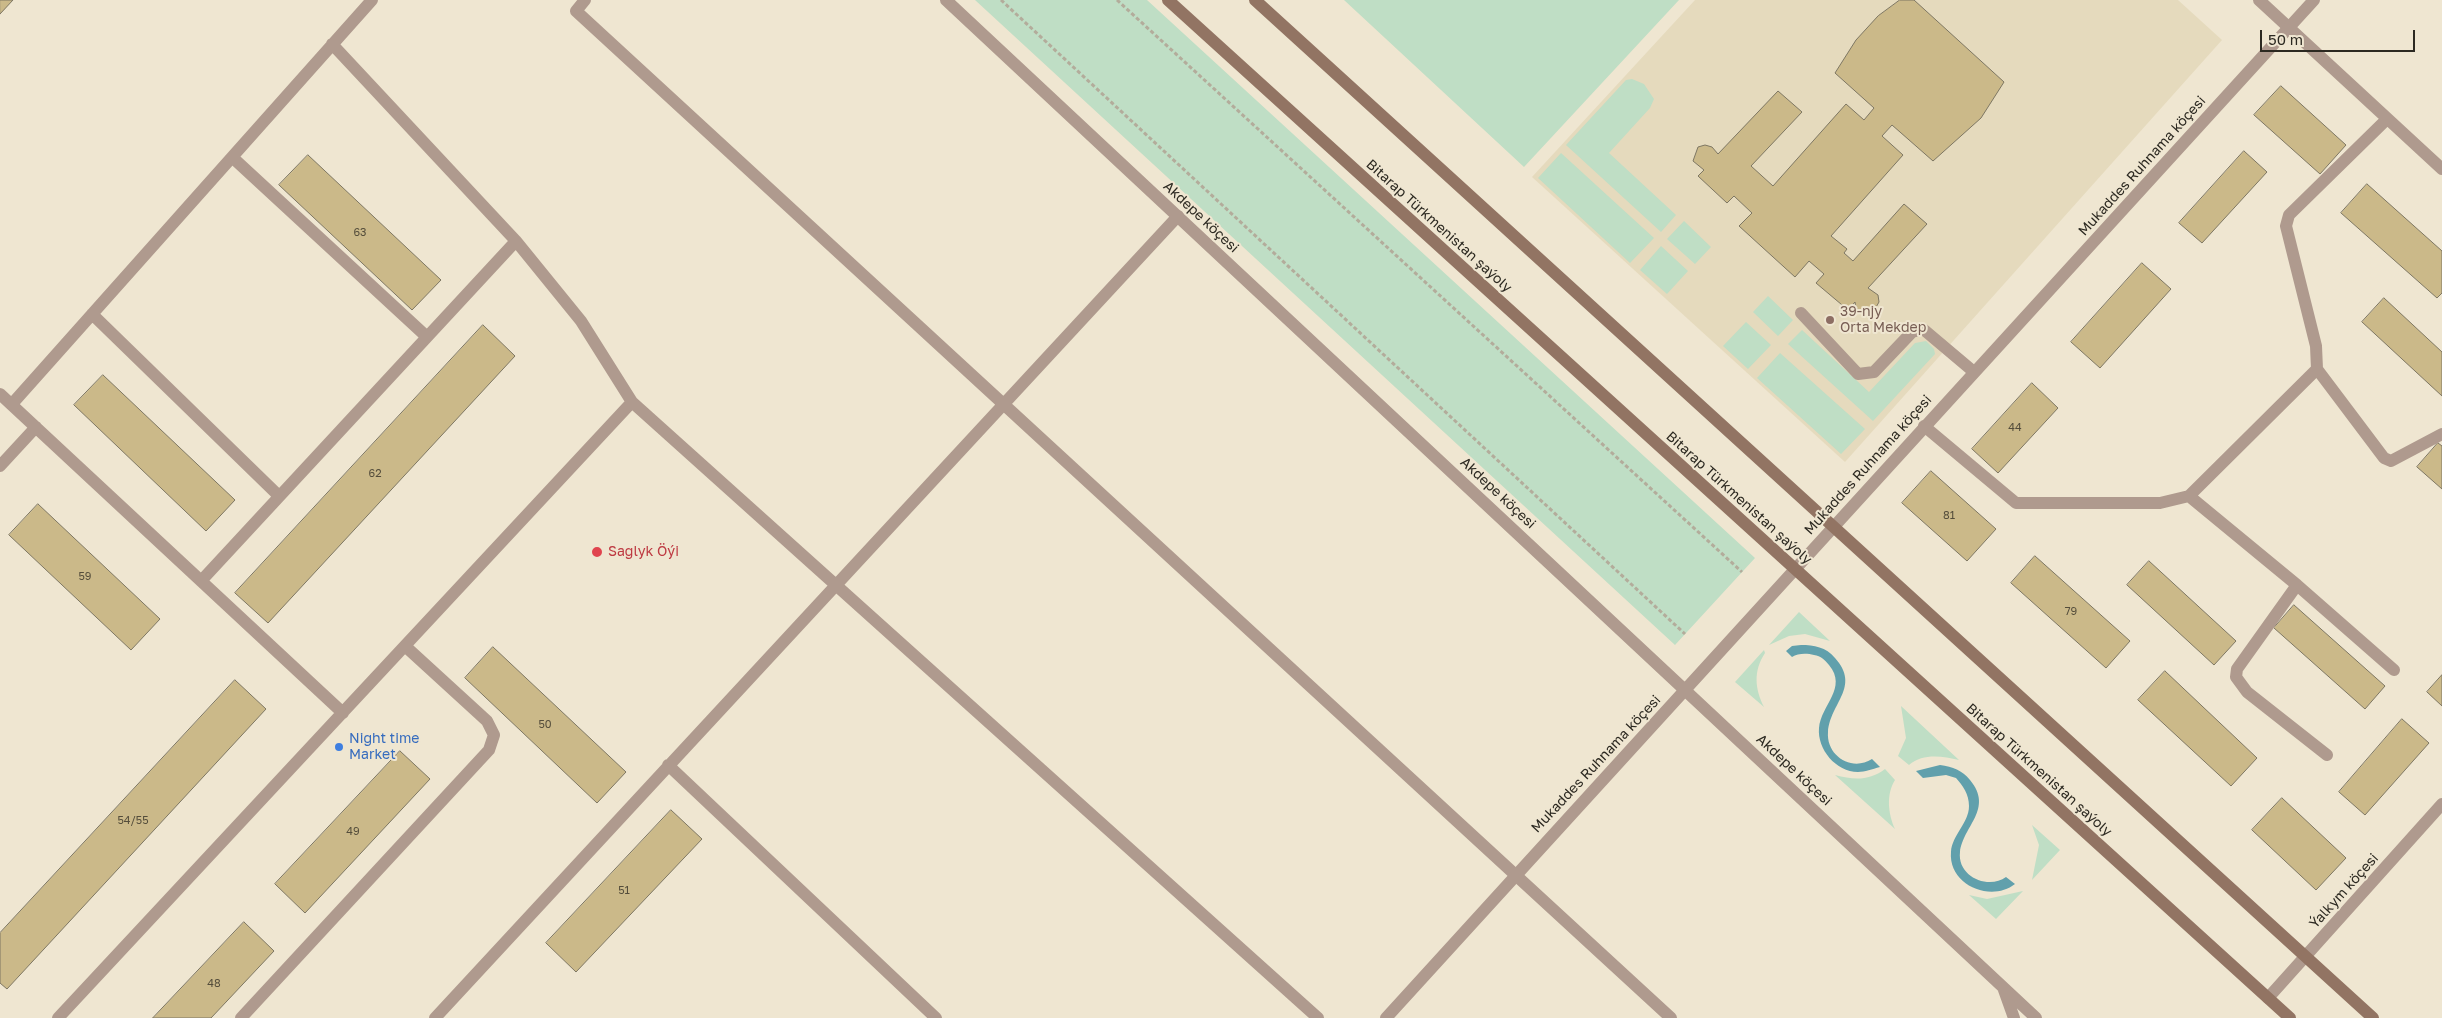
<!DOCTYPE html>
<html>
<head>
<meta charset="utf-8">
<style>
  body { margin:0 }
  #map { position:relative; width:2442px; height:1018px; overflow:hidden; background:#efe6d1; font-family:"Golos Text",sans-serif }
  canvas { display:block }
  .scale { position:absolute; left:2260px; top:30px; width:155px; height:22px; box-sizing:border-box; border:2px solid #2c2921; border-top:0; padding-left:6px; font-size:15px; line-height:18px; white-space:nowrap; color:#2c2921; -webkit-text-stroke:4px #efe6d1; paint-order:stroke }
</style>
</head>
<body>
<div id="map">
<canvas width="2442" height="1018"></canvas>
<div class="scale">50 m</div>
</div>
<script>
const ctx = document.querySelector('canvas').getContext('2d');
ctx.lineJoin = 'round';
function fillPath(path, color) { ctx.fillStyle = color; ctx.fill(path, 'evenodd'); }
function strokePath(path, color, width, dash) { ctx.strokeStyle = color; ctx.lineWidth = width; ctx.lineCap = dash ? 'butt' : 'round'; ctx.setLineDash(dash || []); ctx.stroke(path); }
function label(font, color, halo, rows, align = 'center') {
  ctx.font = font + ' "Golos Text",sans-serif'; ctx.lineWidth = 4; ctx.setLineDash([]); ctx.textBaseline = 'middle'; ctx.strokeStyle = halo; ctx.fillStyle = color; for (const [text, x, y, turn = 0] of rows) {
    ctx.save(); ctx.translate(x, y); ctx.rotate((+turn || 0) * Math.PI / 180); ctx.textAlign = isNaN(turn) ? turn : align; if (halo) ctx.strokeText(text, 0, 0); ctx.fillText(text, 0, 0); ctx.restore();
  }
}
fillPath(new Path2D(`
  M1695,0H2178L2222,40L1845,462L1532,177Z`), '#e5dabd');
fillPath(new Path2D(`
  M975,0H1147L1755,558L1675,645Z
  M1344,0H1679L1524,167Z
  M1632,79L1644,84L1654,99L1650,108L1609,153L1676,215L1661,232L1566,145L1626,80Z
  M1561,153L1654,238L1630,263L1538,178Z
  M1684,221L1711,247L1695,264L1667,239Z
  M1661,246L1688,271L1667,294L1640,270Z
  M1768,296L1793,320L1778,336L1753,312Z
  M1746,322L1771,345L1748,369L1723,346Z
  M1802,330L1869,392L1915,343L1926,341L1934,349L1935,354L1873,421L1788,344Z
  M1780,353L1865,429L1841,454L1757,378Z
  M1799,612L1830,641L1805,634L1789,636L1769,645Z
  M1764,650L1765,653C1753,671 1755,689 1764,707L1735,682Z
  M1901,706L1959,760C1942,756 1923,753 1909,765L1898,756L1906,738Z
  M1885,769L1895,780C1886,794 1888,814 1895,829L1835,775C1854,780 1869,781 1885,769Z
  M2032,825L2060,850L2032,880L2039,845Z
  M2023,891L1996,919L1969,895L1987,899Z`), '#bfdec5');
fillPath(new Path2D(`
  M1801,645C1814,645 1826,647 1835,658C1861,687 1830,703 1828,732C1826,756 1852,772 1872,759L1880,767C1872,769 1865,772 1858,772C1836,772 1817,749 1819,728C1821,705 1848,688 1829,665C1825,660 1821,656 1814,655C1807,653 1798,653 1792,657L1786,651L1792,646Z
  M1940,765C1953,767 1962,770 1970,780C1994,809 1963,826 1960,852C1957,877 1989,890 2006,877L2015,884C1991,903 1948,885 1951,852C1952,835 1969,823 1969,806C1969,794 1963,786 1956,778L1946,775L1923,778L1916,771Z`), '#61a0ac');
const building = new Path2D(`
  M0,0H13L0,14Z
  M1900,0H1914L2004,82L1981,118L1933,161L1892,125L1882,136L1903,155L1831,236L1847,249L1844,253L1853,261L1904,204L1927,224L1868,288L1878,295L1879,302L1875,309L1864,313L1856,308L1855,302L1848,310L1816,283L1824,274L1809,261L1795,277L1739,226L1752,213L1734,196L1727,203L1698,176L1704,170L1693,161L1698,147L1705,145L1712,147L1718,154L1778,91L1802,112L1751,166L1773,186L1846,104L1864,120L1874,108L1835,73L1856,40L1878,16Z
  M2281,86L2346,145L2320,174L2254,115Z
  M2244,151L2267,172L2202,243L2179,223Z
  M308,155L441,280L412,310L279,185Z
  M2367,184L2442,251V293L2437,298L2341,213Z
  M2142,263L2171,289L2100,368L2071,342Z
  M2384,298L2442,352V396L2362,322Z
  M483,325L515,356L268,623L235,593Z
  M103,375L235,500L206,531L74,405Z
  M2032,383L2058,408L1998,473L1972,449Z
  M2438,443L2442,446V489L2417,467Z
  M1931,471L1996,529L1967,561L1902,503Z
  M38,504L160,619L131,650L9,535Z
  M2035,556L2130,641L2106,668L2011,583Z
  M2149,561L2236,641L2214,665L2127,585Z
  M2294,605L2385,686L2365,709L2274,628Z
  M493,647L626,772L597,803L465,678Z
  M2165,671L2257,758L2231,786L2138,700Z
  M2442,675V706L2427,692Z
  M235,680L266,709L7,989L0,983V933Z
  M2402,719L2429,743L2365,815L2339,792Z
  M400,751L430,779L305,913L275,884Z
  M2282,798L2346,858L2316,890L2252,830Z
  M671,810L702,839L576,972L546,943Z
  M244,922L274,951L211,1018H153Z`);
fillPath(building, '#cbb989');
strokePath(building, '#7e7763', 1);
strokePath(new Path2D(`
  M1001,0L1685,634
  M1117,0L1742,572`), '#b3ac9b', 3, [4, 2.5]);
strokePath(new Path2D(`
  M1801,313L1858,374L1874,372L1912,332L1923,329L1974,372`), '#af9a8e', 12);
strokePath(new Path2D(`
  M585,0L576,11L1671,1018
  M2259,0L2442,169
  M332,44L516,241L581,321L632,402
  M2387,119L2289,215L2286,226L2316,346L2317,369L2384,458L2391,461L2442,434
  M232,157L427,337
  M92,314L279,496
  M0,394L343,713
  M12,404L372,0
  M1924,426L2016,503H2160L2189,496L2317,369
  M0,466L36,427
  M2189,496L2297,585L2237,669L2236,677L2247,692L2327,755
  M201,581L516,241
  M2297,585L2394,670
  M668,765L936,1018
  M2268,998L2442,804
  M58,1018L632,402L1318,1018
  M241,1018L489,750L494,735L487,721L405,646
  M435,1018L1178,216`), '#af9a8e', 12);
strokePath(new Path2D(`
  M946,0L2036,1018
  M2004,990L2014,1018
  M1386,1018L2314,0`), '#af9a8e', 12);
strokePath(new Path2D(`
  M1168,0L2290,1018
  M1255,0L2373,1018`), '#927463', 12);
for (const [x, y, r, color] of [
  [1830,320,5,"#8d6e63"],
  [597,552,6,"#e0444e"],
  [339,747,5,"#3f7fe0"]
]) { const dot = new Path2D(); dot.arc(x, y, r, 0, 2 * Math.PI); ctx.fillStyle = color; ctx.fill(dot); strokePath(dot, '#efe6d1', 2); }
label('11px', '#544d3b', null, [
  ["63",360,233],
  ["44",2015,428],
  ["62",375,474],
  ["81",1949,516],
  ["59",85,577],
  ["79",2071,612],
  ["50",545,725],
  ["54/55",133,821],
  ["49",353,832],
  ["51",624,891],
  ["48",214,984]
]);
label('14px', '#2c2921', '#efe6d1', [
  ["Mukaddes Ruhnama köçesi",2142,166,-48],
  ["Akdepe köçesi",1201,217,43],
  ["Bitarap Türkmenistan şaýoly",1439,226,42],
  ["Mukaddes Ruhnama köçesi",1868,465,-48],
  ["Akdepe köçesi",1498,493,43],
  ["Bitarap Türkmenistan şaýoly",1739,498,42],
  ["Mukaddes Ruhnama köçesi",1596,764,-47],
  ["Akdepe köçesi",1794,770,43],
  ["Bitarap Türkmenistan şaýoly",2039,770,42],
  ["Ýalkym köçesi",2344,891,-48]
]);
label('14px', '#785e54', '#efe6d1', [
  ["39-njy",1840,312],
  ["Orta Mekdep",1840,328]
], 'left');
label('14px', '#be3a42', '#efe6d1', [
  ["Saglyk Öýi",608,552]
], 'left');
label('14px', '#366cbe', '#efe6d1', [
  ["Night time",349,739],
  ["Market",349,755]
], 'left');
</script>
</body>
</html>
